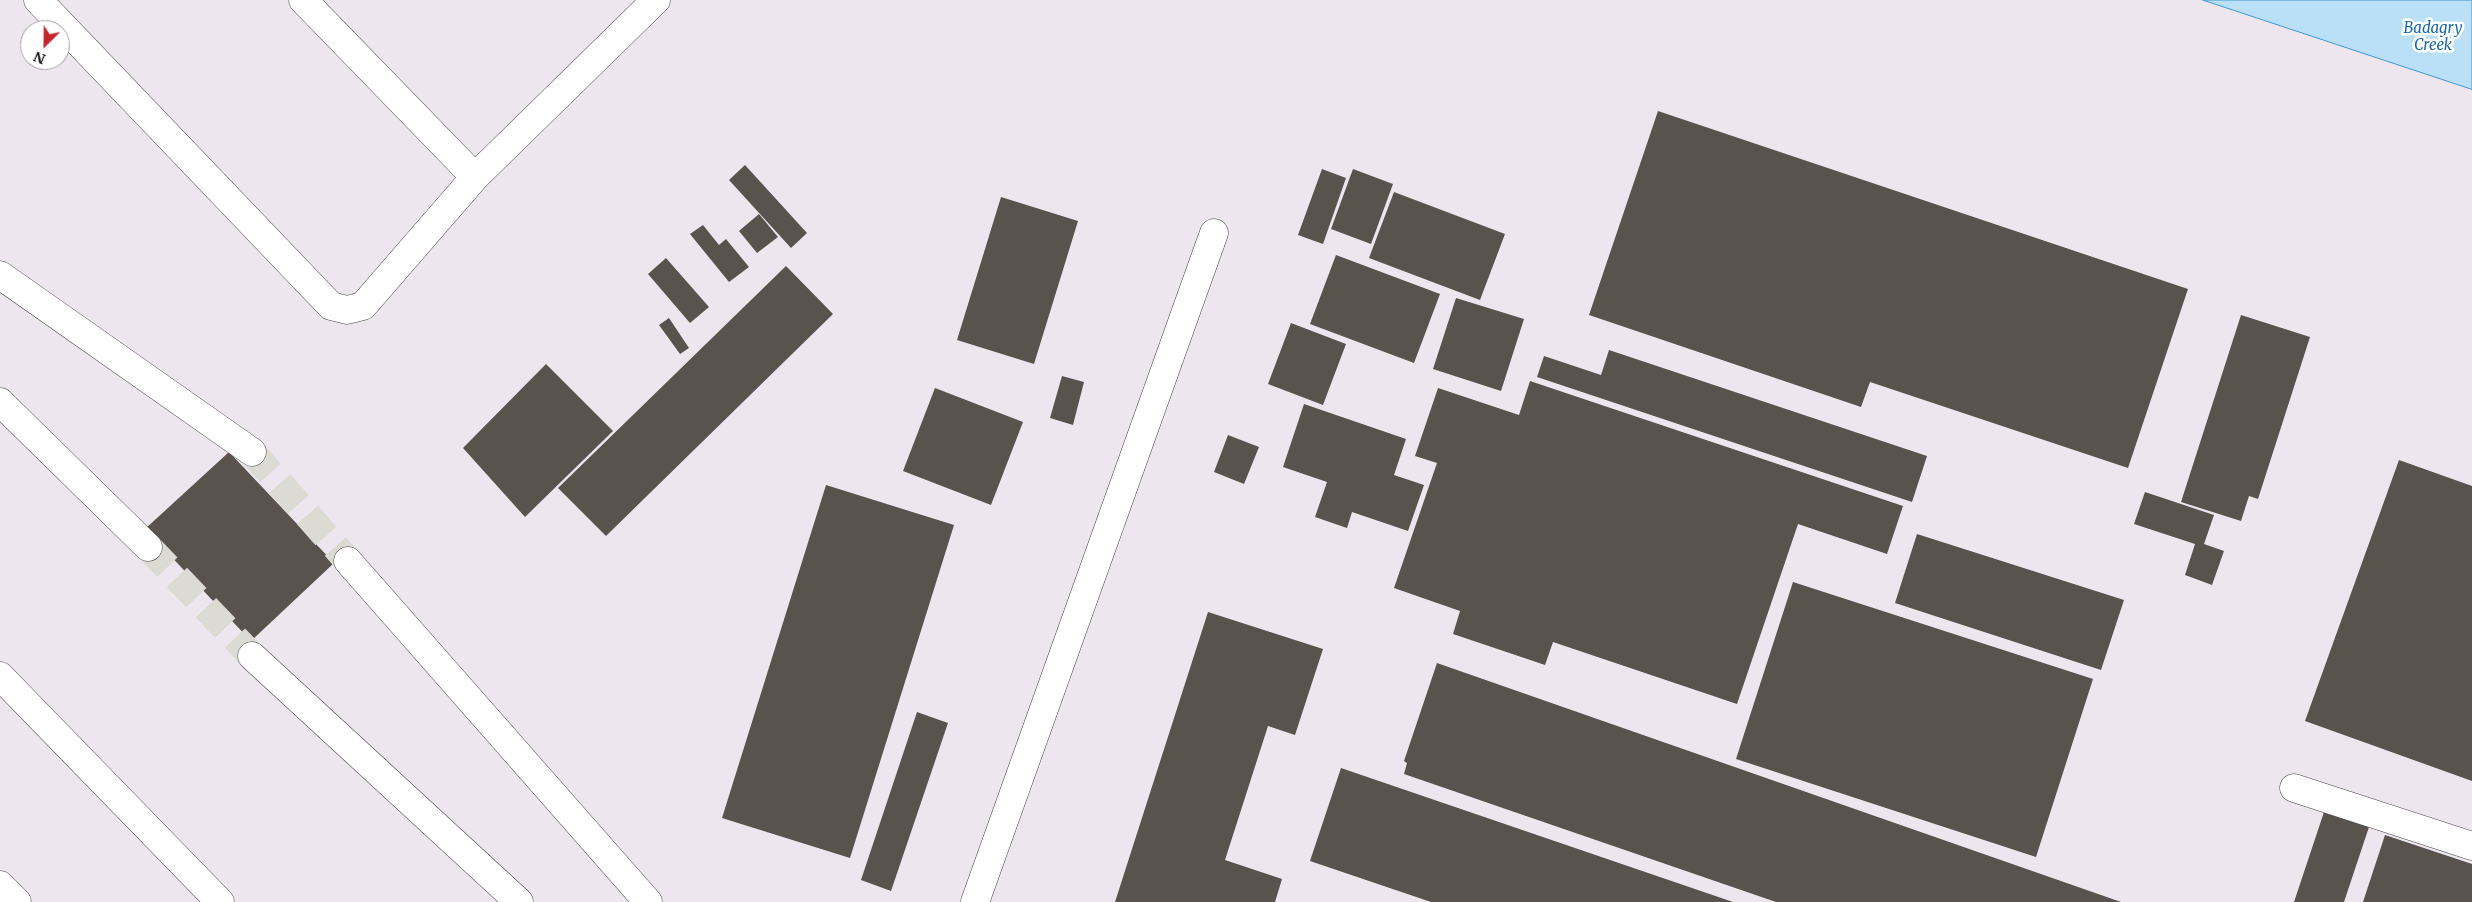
<!DOCTYPE html>
<html>
<head>
<meta charset="utf-8">
<style>
  body { margin:0 }
  #map { position:relative; width:2472px; height:902px; overflow:hidden; background:#fffdf5; font-family:Merriweather,serif }
  canvas { display:block }
  .north { position:absolute; left:20px; top:20px; width:50px; height:50px; box-sizing:border-box; background:#fff; border:1px solid #a0a0a0; border-radius:50%; rotate:203deg; font-size:14px; font-weight:700; line-height:20px; text-align:center; color:#111 }
  .north::after { content:''; display:block; margin:auto; width:18px; height:22px; background:#c4262e; clip-path:polygon(50% 0,100% 100%,50% 72%,0 100%) }
</style>
</head>
<body>
<div id="map">
<canvas width="2472" height="902"></canvas>
<div class="north">N</div>
</div>
<script>
const ctx = document.querySelector('canvas').getContext('2d');
ctx.lineJoin = 'round';
function fillPath(path, color) { ctx.fillStyle = color; ctx.fill(path, 'evenodd'); }
function strokePath(path, color, width, dash) { ctx.strokeStyle = color; ctx.lineWidth = width; ctx.lineCap = dash ? 'butt' : 'round'; ctx.setLineDash(dash || []); ctx.stroke(path); }
function label(font, color, halo, rows, align = 'center') {
  ctx.font = font + ' Merriweather,serif'; ctx.lineWidth = 5; ctx.setLineDash([]); ctx.textBaseline = 'middle'; ctx.strokeStyle = halo; ctx.fillStyle = color; for (const [text, x, y, turn = 0] of rows) {
    ctx.save(); ctx.translate(x, y); ctx.rotate((+turn || 0) * Math.PI / 180); ctx.textAlign = isNaN(turn) ? turn : align; if (halo) ctx.strokeText(text, 0, 0); ctx.fillText(text, 0, 0); ctx.restore();
  }
}
fillPath(new Path2D(`
  M0,0H2203L2472,89V902H0ZM30,30H60V60H30Z`), '#eee6ef');
const water = new Path2D(`
  M2203,0H2472V89Z`);
fillPath(water, '#b9e0f7');
strokePath(water, '#3f96cf', 1);
fillPath(new Path2D(`
  M1658,111L2188,289L2128,468L1870,382L1861,407L1589,315Z
  M745,165L807,233L791,248L729,180Z
  M1322,169L1346,178L1323,244L1298,235Z
  M1353,169L1393,184L1371,244L1331,229Z
  M1394,192L1505,234L1480,300L1369,258Z
  M1001,197L1078,221L1034,364L957,340Z
  M759,214L778,237L757,253L739,231Z
  M703,225L719,245L726,239L749,267L729,282L690,234Z
  M1336,255L1440,294L1414,363L1310,324Z
  M666,258L709,307L690,323L648,274Z
  M786,266L833,314L606,536L558,488Z
  M1456,298L1524,319L1501,391L1433,369Z
  M2241,315L2310,337L2258,499L2249,496L2241,521L2181,502Z
  M669,318L689,348L680,354L659,325Z
  M1291,323L1346,344L1323,405L1268,384Z
  M1609,350L1927,456L1912,502L1537,377L1544,356L1601,375Z
  M546,364L613,431L525,517L463,448Z
  M1062,376L1084,382L1073,425L1050,418Z
  M1530,381L1903,506L1887,554L1798,524L1737,704L1553,642L1545,665L1453,634L1460,611L1394,588L1437,463L1415,456L1438,388L1519,415Z
  M935,388L1023,422L991,505L903,471Z
  M1304,404L1406,439L1394,475L1424,485L1408,531L1352,512L1347,528L1315,517L1327,482L1283,467Z
  M1228,435L1259,447L1244,484L1214,472Z
  M229,452L334,563L251,641L145,529Z
  M2399,460L2472,486V781L2305,721Z
  M826,485L954,525L850,858L722,818Z
  M2145,492L2214,515L2204,544L2224,551L2212,585L2185,575L2195,544L2134,524Z
  M1917,534L2124,600L2101,670L1895,603Z
  M1793,582L2093,679L2036,857L1736,759Z
  M1208,612L1323,649L1295,735L1268,726L1225,860L1282,879L1275,902H1115Z
  M1437,663L2121,902H1776L1404,774L1407,763L1404,761Z
  M917,712L948,723L891,891L861,880Z
  M1341,768L1733,902H1431L1310,861Z
  M2324,812L2369,827L2344,902H2294Z
  M2385,835L2472,864V902H2363Z`), '#5a524d');
strokePath(new Path2D(`
  M252,452L348,561
  M148,547L252,656`), '#dbdad3', 28, [28, 14]);
const minor = new Path2D(`
  M38,0L331,306L347,310L363,306L475,177L656,0
  M303,0L475,177
  M0,275L252,452
  M0,402L148,547
  M348,561L648,902
  M252,656L519,902
  M0,676L220,902
  M2294,788L2472,846
  M0,885L17,902
  M975,902L1214,233`);
strokePath(minor, '#444', 29);
strokePath(minor, '#fff', 28);
label('italic 15px', '#1768a6', '#fff', [
  ["Badagry",2433,29],
  ["Creek",2433,46]
]);
</script>
</body>
</html>
